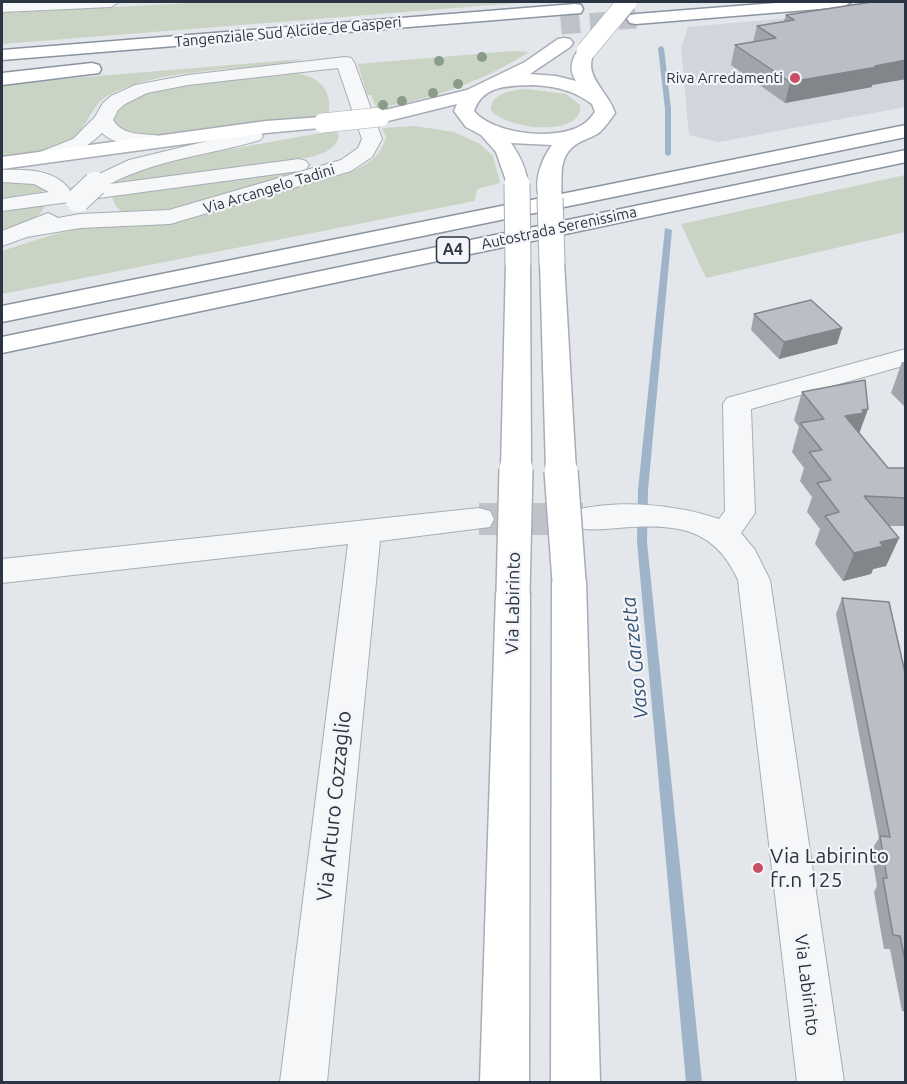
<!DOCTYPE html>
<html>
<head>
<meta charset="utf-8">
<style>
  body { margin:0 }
  #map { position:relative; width:907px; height:1084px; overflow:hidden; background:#e3e6eb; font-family:Ubuntu,sans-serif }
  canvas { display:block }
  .frame { position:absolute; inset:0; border:3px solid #2b3442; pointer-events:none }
</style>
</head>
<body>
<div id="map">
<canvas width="907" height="1084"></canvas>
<div class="frame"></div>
</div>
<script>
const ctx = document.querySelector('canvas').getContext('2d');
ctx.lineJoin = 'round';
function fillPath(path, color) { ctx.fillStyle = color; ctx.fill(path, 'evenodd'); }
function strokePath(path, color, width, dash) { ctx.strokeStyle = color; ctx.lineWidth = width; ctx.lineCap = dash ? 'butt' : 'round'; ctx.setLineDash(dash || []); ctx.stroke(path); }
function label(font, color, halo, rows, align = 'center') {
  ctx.font = font + ' Ubuntu,sans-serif'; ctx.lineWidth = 4.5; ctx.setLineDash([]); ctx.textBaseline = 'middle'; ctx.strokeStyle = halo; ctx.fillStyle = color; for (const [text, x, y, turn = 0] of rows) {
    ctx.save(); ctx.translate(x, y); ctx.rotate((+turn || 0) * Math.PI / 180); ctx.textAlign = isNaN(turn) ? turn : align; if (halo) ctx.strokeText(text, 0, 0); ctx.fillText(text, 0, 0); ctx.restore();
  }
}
fillPath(new Path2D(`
  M905,8V107L719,142L689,135L681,48L688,27Z`), '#d1d5dc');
fillPath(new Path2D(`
  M209,2H531L2,44V13Z
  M512,51L529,52C484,81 428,101 376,108L371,95H367L358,64Z
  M303,59L284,64C234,70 153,70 109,95C94,103 91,117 81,130C65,153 27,154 2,158V84Z
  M290,73C314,74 332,85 329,112L314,118L161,136L124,130L113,121V117C116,112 120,106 124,103C160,79 246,78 290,73Z
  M527,89L566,94L580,105C584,138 506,130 491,110C490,93 513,90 527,89Z
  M415,126L454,132L480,144L493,156L500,183L477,189L475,201L2,294V251C36,240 68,228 104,225C129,223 153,227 178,221L348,173C367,165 380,158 386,137L382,128Z
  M337,130L339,137C334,151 320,155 306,158L114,184L117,178L182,158Z
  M323,166C286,177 150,228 120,210C115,206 113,200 111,194Z
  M905,175V232L706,278L681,224Z
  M2,181C16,181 37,178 45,191L2,199Z
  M46,202C44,219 16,226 2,230V210Z`), '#c9d4c5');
fillPath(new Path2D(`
  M661,46L664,48L671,109V154L668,156L665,154V109L658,48Z
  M665,228L672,230L648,490L647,542L702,1082H686L637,542L638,490Z`), '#a0b4c9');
strokePath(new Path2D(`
  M479,519H583`), '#bec2c9', 32, [32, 16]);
strokePath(new Path2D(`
  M561,25L636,19`), '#bec2c9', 19, [19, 10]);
const street = new Path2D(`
  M2,2H119L111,7L2,12Z
  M345,57L351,58L354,62L382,139L372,157L351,171L170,224L80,228L27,237L2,246V231L48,213L58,218L80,214L169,210L341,160L358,148L362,139L338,68L188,85L147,93L125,104L118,110L113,120C124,138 146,132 164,137L167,141L164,145C145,150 116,146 102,133C87,147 61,166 40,160L37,156L40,152L73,139L95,117L103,103L111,96L135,85L188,75Z
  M253,130L260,132L263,136L260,140C210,155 157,159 110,184L299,159L306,161L309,165L306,169L299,171L2,211V199L49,192L34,184L2,182V170C24,169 55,169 69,189L95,186L89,181L93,177L129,160Z
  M906,349V365L751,409L755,513L741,533L755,550L770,580L844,1082H797L738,580C713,525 673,524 618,528C602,529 587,531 572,527L568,519L572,511C615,499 676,504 719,519L725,511L723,404L727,398Z
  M479,508L490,511L494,519L490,527L380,541L327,1082H280L348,544L2,583V559Z`);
const secondary = new Path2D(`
  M564,38L570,39L573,43L570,47L530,74L556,76L576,81C568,68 572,59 580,47H592L595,51C581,76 608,90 615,113C611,119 605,127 600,132C589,140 577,140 568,152C556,169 566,192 558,203L550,205L542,203C531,186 541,160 552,145L511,143C520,156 526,168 528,184L525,189L517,191L509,189L496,152L481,135L466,127L454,111L457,104L380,123L373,121L370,117L373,113L467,90L525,62L558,39ZM531,85C555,86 573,90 592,104L595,112C592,116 589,120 585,123C561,142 493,135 474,111C483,85 508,86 531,85Z
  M323,117L330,119L333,123L330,127L266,133L2,169V157L266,121Z
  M552,255L561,257L564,262L576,471L572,478L561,481L550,478L546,471L540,262L543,257Z
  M518,256L527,258L530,263L531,469L527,476L516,479L505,476L501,469L506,263L509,258Z
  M569,568L581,572L586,581L600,1082H551L552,581L557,572Z
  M513,580L525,584L530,593L529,1082H480L496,593L501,584Z`);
const highway = new Path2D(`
  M788,2H851L843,7L636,24L630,23L627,19L630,15L636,14Z
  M575,4L581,5L583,9L581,13L2,60V50Z
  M92,63L99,65L101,69L99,73L2,85V73Z
  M906,125V137L2,322V306Z
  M906,150V162L2,353V337Z`);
strokePath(street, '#a8adb5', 2);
strokePath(secondary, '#a8adb5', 3);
strokePath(highway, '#8b94a1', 3);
fillPath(street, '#f6f7f9');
fillPath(secondary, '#fff');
fillPath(highway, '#fff');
const streetBridge = new Path2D(`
  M78,200L95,184`);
const secondaryBridgeFar2 = new Path2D(`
  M586,51L627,2
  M323,123L380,117`);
const secondaryBridgeFar1 = new Path2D(`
  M517,184L518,263
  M550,198L552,262`);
const secondaryBridge = new Path2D(`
  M561,471L569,581
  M513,593L516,469`);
strokePath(streetBridge, '#a8adb5', 26, []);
strokePath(secondaryBridgeFar2, '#a8adb5', 20, []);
strokePath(secondaryBridgeFar1, '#a8adb5', 27, []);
strokePath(secondaryBridge, '#a8adb5', 36, []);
strokePath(streetBridge, '#f6f7f9', 24);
strokePath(secondaryBridgeFar2, '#fff', 19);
strokePath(secondaryBridgeFar1, '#fff', 25);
strokePath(secondaryBridge, '#fff', 33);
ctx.fillStyle = '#899b89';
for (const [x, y] of [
  [482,57],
  [439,61],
  [458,84],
  [433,93],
  [402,101],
  [383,105]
]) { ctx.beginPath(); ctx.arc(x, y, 5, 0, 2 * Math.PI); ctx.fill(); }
fillPath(new Path2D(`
  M906,2V79L872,85V87L785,103L731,65L735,45L753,42L757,26L784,21L786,15Z
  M754,314L842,328L837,344L779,359L751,330Z
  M902,362H906V408L891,393Z
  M802,392L868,409L859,433L888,468H906V526H889L899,538L886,566L873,569L871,574L843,581L815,544L820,529L807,512L812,497L800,481L804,468L792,452L799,427L794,420Z
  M842,598L906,677V1012L902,1011L890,949H884L874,892L877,886L871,851L879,838L836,614Z`), '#a0a4ab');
fillPath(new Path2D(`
  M906,60V79L872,85V87L785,103L790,82Z
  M842,328L837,344L779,359L784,342Z
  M868,409L858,437L845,416Z
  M899,538L886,566L873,569L871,574L843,581L854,553L880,542Z`), '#82868b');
const building = new Path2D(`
  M872,2H906V60L875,66L877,67L790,82L735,45L776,38L757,26L794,20L786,15Z
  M811,300L842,328L784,342L754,314Z
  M865,380L868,409L862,410L864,413L845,416L888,468H906V498L864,496L899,538L880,542L883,546L854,553L825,516L839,512L817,483L831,480L809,452L822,450L800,423L824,419L802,392Z
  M842,598L889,602L906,677V965L900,936L893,935L883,878H887L880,836L890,837Z`);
fillPath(building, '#babfc7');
strokePath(building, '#82868b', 1.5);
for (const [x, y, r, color] of [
  [795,78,6,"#c94e61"],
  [758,868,6,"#c94e61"]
]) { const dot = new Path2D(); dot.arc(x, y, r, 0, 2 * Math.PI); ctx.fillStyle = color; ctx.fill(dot); strokePath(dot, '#f3f5f8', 2); }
label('15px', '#2b3442', '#f3f5f8', [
  ["Tangenziale Sud Alcide de Gasperi",288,32,-5],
  ["Via Arcangelo Tadini",269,189,-17],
  ["Autostrada Serenissima",559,228,-12]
]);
label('15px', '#2b3442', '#f3f5f8', [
  ["Riva Arredamenti",783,78]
], 'right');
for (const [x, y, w] of [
  [453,250,33]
]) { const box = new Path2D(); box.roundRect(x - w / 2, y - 13, w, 26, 4.5); ctx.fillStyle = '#f3f5f8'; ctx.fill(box); strokePath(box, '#2b3442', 1.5); }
label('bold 16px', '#2b3442', null, [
  ["A4",453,250]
]);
label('18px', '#2b3442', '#f3f5f8', [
  ["Via Labirinto",513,603,-89],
  ["Via Labirinto",807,985,83]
]);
label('italic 20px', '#375375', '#f3f5f8', [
  ["Vaso Garzetta",635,658,-96]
]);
label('21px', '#2b3442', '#f3f5f8', [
  ["Via Arturo Cozzaglio",334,806,-84]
]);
label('21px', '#2b3442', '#f3f5f8', [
  ["Via Labirinto",770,856],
  ["fr.n 125",770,880]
], 'left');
</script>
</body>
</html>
